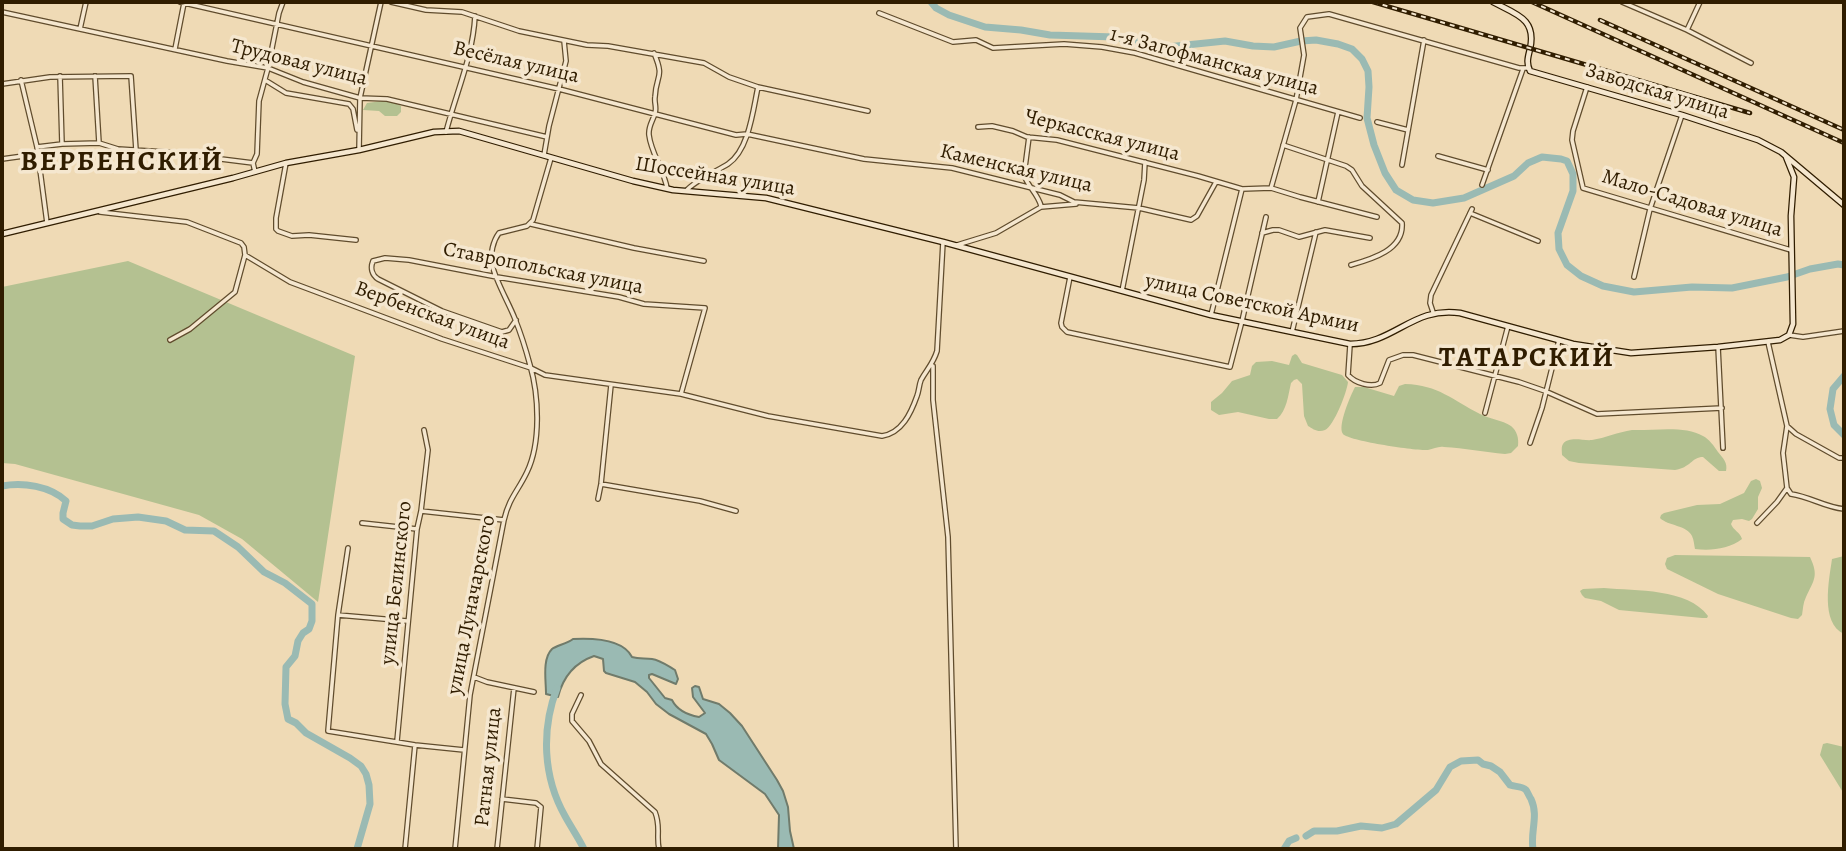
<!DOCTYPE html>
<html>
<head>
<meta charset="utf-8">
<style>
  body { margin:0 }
  #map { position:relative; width:1846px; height:851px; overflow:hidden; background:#efdab5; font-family:Alegreya,serif }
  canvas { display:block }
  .frame { position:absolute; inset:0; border:4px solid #301d00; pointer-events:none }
</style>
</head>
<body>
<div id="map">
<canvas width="1846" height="851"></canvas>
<div class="frame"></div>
</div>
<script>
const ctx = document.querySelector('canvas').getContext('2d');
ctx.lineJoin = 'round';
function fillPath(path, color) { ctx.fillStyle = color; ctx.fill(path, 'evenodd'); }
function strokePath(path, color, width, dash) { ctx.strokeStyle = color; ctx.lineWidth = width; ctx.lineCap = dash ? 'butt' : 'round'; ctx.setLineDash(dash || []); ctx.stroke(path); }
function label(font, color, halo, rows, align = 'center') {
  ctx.font = font + ' Alegreya,serif'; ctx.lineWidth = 7; ctx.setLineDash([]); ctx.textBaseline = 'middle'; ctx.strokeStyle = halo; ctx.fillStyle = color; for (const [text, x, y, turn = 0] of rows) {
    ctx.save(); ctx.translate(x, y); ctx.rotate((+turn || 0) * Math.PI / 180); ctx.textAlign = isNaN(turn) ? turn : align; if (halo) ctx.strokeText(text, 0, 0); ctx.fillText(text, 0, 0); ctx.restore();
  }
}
fillPath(new Path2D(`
  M382,101L393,102L401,106V112L397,116H385L379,111L363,110L367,103Z
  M128,261L355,356L318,602L242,539L199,515L15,464L2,463V287Z
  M1295,354L1297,355L1302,363L1342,375L1348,382C1347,392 1334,426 1325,430C1318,433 1313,429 1308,426L1304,416L1302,384L1297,379L1294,380L1291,383C1288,396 1287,410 1277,419H1269L1238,412L1219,415L1211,410V402L1222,393L1232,381L1250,375L1252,366L1256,362L1272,361L1289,365L1292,356Z
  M1405,384C1439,385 1452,400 1480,414C1490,419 1502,420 1511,426C1517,431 1519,438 1518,446L1511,453L1505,454C1485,452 1464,448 1444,447C1438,446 1434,449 1428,450C1417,451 1349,441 1343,434C1337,426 1351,395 1355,387H1364L1394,396L1399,386Z
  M1632,430C1652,431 1685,425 1703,436C1709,439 1714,446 1718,452C1723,458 1728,463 1726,471H1719L1703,457C1692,457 1690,468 1675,470L1579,463L1569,461L1562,455C1562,451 1561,447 1563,444C1569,436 1583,441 1592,440C1605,438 1618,432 1632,430Z
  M1756,479L1760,481L1762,488L1758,497V509L1752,519L1749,521L1742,519L1733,520L1731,524C1733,530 1740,532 1742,539C1729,549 1711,551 1695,549C1694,545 1694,540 1692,536C1687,525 1668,526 1660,518L1661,515L1664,513L1697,505L1720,504L1744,493L1751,481Z
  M1675,555L1810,557C1819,576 1814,580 1806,597C1803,603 1803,609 1802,615L1798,619L1791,618L1718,594L1667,569L1665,564L1667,558Z
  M1844,556V634C1820,623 1829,580 1832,559Z
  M1604,588C1636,591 1688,588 1708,616L1707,618H1702L1619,610L1601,601L1585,598L1582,595L1580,591L1583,589Z
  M1827,743L1844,747V794L1820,755L1823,744Z`), '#b4c191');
const water = new Path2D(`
  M573,639C592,638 623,639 632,657C639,659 645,658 652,659C660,660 668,666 675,670L678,679L676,684L652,674L649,675V678L665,698L672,700C677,710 688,715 699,717L705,713L693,697L692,688L695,686L699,687L703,699L719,704L730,713L742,726L777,780L783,791L788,807L790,831L794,849H778L779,815L765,794L719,760L712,744L706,734L669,714L656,704L647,692L635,682L606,673L604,671L603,659L594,656C574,663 563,677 558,697L546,694C546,680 542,659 552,649C556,646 568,643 573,639Z`);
fillPath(water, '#9abab3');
strokePath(water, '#707b6b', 2);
strokePath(new Path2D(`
  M931,2L936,8L949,15L985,27L1021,30L1050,35L1115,37L1167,47L1225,41L1253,46L1274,47L1301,41L1316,40L1338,44L1352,49L1362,59L1368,71L1369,87L1367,118L1374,145L1385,173L1396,190L1413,200L1433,203L1464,198L1514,176L1528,163L1542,157L1561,159L1567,161L1573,174V191L1558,233L1559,249L1567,265L1581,276L1603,286L1634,292L1692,287L1732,288L1787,277L1810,269L1838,264L1844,265
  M1844,376L1833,389L1830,409L1834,425L1844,435
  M2,486C23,482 50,486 66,501L63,513V519L72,525L80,526H92L113,519L138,517L166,521L185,530L214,531L238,547L264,572L285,583L312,604V621L309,629L303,633L298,641L295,656L286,667L285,704L288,719L296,723L306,733L350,758L361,766L366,774L369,785L370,804L357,849
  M557,688C541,730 543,777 565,816C571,827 578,837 584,849
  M1306,836L1314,831H1337L1361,826L1382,828L1396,824L1436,790L1450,767L1461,761L1478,760L1483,764L1491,766L1500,772L1510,785C1515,787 1522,786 1526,790C1527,791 1530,798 1531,799C1539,816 1530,832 1533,849
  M1284,849L1289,841L1296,838`), '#9abab3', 7);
const minor = new Path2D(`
  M180,2L559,89L736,135L747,134L864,159L952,168L1060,195L1074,202L1139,208L1191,220L1197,216L1216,182
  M391,2L426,10L462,12L519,31L587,45L608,46L704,63L729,77L758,87L868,111
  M1622,2L1687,30L1751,63
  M2,12L227,61L268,68L303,82L360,98L387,99L547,137
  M879,13L953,42L976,40L993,48L1064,44L1102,47L1135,53L1360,118
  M80,29L86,2
  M1687,30L1700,2
  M175,49L184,3
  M654,53C665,79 656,74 655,97C654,102 657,108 655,113C653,121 648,126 649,135C651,153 664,170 667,188
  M60,76L62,144
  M95,76L99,143
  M21,80L37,147L47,223
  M265,80L286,93L349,104L353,109L357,130
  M2,84L50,77L131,76L136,150
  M1587,87L1573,131L1572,140L1583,188L1791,250
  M1377,122L1408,130
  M978,127L992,126L1013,131L1027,137L1057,140L1198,176L1242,189L1271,188L1300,197L1377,217
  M446,132C456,93 473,56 475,16
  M1029,137L1024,175C1028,187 1038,194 1041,206
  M1283,145L1346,166L1352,170L1362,186L1402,223C1404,250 1372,259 1351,265
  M37,147L62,144L99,143L118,149L165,152L253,163
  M359,150L360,98L381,2
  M544,155L549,126L566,61L564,41
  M1438,156L1488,170
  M2,159L38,154
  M286,163L276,218V229L278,231L292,236L309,235L356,240
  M1402,165L1424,40
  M255,172L253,163L257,154L259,101L268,68L279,13L283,2
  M1482,185L1523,69
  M1271,188L1296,100L1304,55L1300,28L1307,17L1329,14L1519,68H1528
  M686,191C694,181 717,171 728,164C749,150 753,110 758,87
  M1318,202L1338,112
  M100,212L187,222L241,243L244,247L245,255L290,282L442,339L531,368L545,375L681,394L768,416L882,436C902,433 911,413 917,396C919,391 919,385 921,380C927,369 933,364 937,351L943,242
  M1470,213L1538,241
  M531,224L634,248L704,261
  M1262,233L1273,230H1279L1299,237L1325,230L1370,238
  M957,245L996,233L1041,207L1076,204
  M1070,277L1061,323L1062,327L1067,332L1230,367L1242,321L1266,217
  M1634,277L1650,209L1682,115
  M1122,291L1144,180L1145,162
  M1433,312L1430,303L1431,295L1472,209
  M1211,315L1242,189
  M516,320L509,330L502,332L442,311L378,279C372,275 370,268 373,261L385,258L409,260L497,277L619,297L644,304L705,308L681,394
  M1292,332L1316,232
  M1789,335L1803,337L1844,331
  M170,340L190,329L235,292L245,255
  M1768,342L1787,426L1783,453L1787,488
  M1350,345L1348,375C1355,383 1371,388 1380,383L1389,360L1403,355H1413L1519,382L1545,391L1597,414L1722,408
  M1718,347L1723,448
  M933,366V400L948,537L956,849
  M1485,413L1508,326
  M1787,426L1796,434L1839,458H1844
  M1530,443L1542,408L1559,340
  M601,484L700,501L736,511
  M598,499L601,484L611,385
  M421,511L504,520
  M362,523L417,529
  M1757,523L1777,502L1787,488L1791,494C1811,497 1824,507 1844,509
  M348,548L338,615L328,731L415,745L464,750
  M338,615L407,621
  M474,677L487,682L534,692
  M581,695L572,714V721L589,741L601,764L655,812C661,827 656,835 659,849
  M397,741L417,529L421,511L428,450L424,430
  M502,799L536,803L541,807L537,849
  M405,849L415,745
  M455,849L470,695L504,520C509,498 518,491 527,472C541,443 539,396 530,365C526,350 521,334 515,319C509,303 495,280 492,264C490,254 493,241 499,233L527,226L533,220L551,158
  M497,849L514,688`);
const secondary = new Path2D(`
  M1493,2C1515,14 1537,18 1530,49C1528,57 1526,63 1530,71L1682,115L1758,140L1781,152L1844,205
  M2,234L233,178L286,163L359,150L434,132L459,131L633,181L673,190L766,198L943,242L1211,315L1350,344C1394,344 1413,306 1460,313L1573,344L1631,353L1718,347L1780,340L1789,335L1793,324L1791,216L1794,177L1786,157`);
strokePath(minor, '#604c2d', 6);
strokePath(secondary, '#301d00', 7);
strokePath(minor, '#f5e7cf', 3.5);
strokePath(secondary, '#f5e7cf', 4.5);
const rail = new Path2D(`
  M1373,2L1750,113
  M1532,2L1844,143
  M1600,20L1844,130`);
strokePath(rail, '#301d00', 4.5);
strokePath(rail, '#f5e7cf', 2, [5]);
label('21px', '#301d00', '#f5e7cf', [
  ["1-я Загофманская улица",1214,62,15],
  ["Трудовая улица",299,63,14],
  ["Весёлая улица",516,63,13],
  ["Заводская улица",1657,92,17],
  ["Черкасская улица",1102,136,14],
  ["Каменская улица",1016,169,13],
  ["Шоссейная улица",715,177,9],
  ["Мало-Садовая улица",1692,204,17],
  ["Ставропольская улица",543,269,11],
  ["улица Советской Армии",1252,304,12],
  ["Вербенская улица",432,316,20],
  ["улица Белинского",397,583,-84],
  ["улица Луначарского",472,605,-79],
  ["Ратная улица",489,767,-84]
]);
ctx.letterSpacing = '2px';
label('bold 28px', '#301d00', '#f5e7cf', [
  ["ВЕРБЕНСКИЙ",122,163],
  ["ТАТАРСКИЙ",1527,359]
]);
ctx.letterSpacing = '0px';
</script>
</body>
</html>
